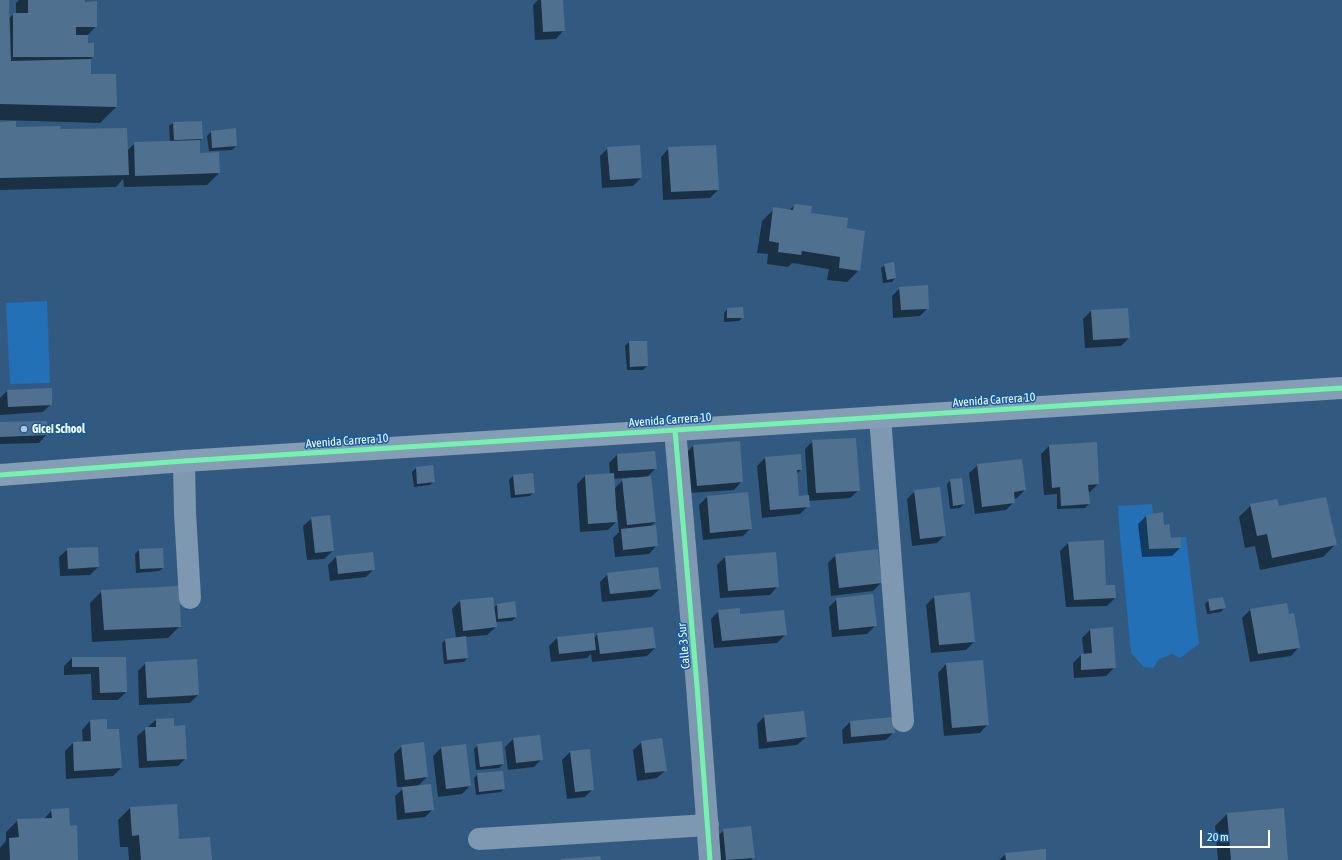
<!DOCTYPE html>
<html>
<head>
<meta charset="utf-8">
<style>
  body { margin:0 }
  #map { position:relative; width:1342px; height:860px; overflow:hidden; background:#325a81; font-family:"Asap Condensed",sans-serif }
  canvas { display:block }
  .scale { position:absolute; left:1200px; top:830px; width:70px; height:18px; box-sizing:border-box; border:2px solid #fff; border-top:0; padding-left:5px; font-size:12px; line-height:14px; white-space:nowrap; color:#fff; -webkit-text-stroke:3px #125ba1; paint-order:stroke }
</style>
</head>
<body>
<div id="map">
<canvas width="1342" height="860"></canvas>
<div class="scale">20 m</div>
</div>
<script>
const ctx = document.querySelector('canvas').getContext('2d');
ctx.lineJoin = 'round';
function fillPath(path, color) { ctx.fillStyle = color; ctx.fill(path, 'evenodd'); }
function strokePath(path, color, width, dash) { ctx.strokeStyle = color; ctx.lineWidth = width; ctx.lineCap = dash ? 'butt' : 'round'; ctx.setLineDash(dash || []); ctx.stroke(path); }
function label(font, color, halo, rows, align = 'center') {
  ctx.font = font + ' "Asap Condensed",sans-serif'; ctx.lineWidth = 3; ctx.setLineDash([]); ctx.textBaseline = 'middle'; ctx.strokeStyle = halo; ctx.fillStyle = color; for (const [text, x, y, turn = 0] of rows) {
    ctx.save(); ctx.translate(x, y); ctx.rotate((+turn || 0) * Math.PI / 180); ctx.textAlign = isNaN(turn) ? turn : align; if (halo) ctx.strokeText(text, 0, 0); ctx.fillText(text, 0, 0); ctx.restore();
  }
}
fillPath(new Path2D(`
  M47,301L50,383L10,384L6,303Z
  M1152,504L1153,514L1146,515L1150,549L1181,548V537H1186L1199,644L1180,658L1172,654L1159,659L1153,668L1144,667L1131,653L1120,536L1118,506Z`), '#2370b6');
fillPath(new Path2D(`
  M0,0H8V19L14,14H16V3L19,0H84V3L96,26L87,36V44L93,56L90,60V76L116,107L100,123L0,120Z
  M538,0H562L564,30L556,39L535,40L533,5Z
  M0,123L15,128L59,131L127,151L135,143L170,142L169,126L173,123L202,139L199,141V154L219,173L207,185L124,187L123,179L116,187L0,190Z
  M211,132L236,146L232,150L209,151L207,136Z
  M608,148L641,178L633,186L602,188L600,156Z
  M669,148L718,190L710,198L663,200L661,157Z
  M794,205L810,214L846,229L859,270L847,282L827,280L829,269L792,263L788,267L767,264L768,254L757,253L762,221L774,209L789,211Z
  M885,265L895,278L892,282L883,283L881,268Z
  M900,288L928,308L920,316L893,318L892,296Z
  M727,309L743,317L739,321L724,322V313Z
  M1127,309L1129,338L1121,346L1085,348L1083,319L1091,311Z
  M629,342L647,366L643,370H627L625,346Z
  M51,389V404L43,412L0,415V398L7,391Z
  M0,423L47,434L39,443L0,444Z
  M813,441L859,490L850,498L808,501V506L800,514L762,518L757,466L765,458L801,470L796,474L798,497L808,496L805,449Z
  M693,446L742,481L734,490L689,493L685,454Z
  M1049,446L1098,484L1090,492H1088L1089,504L1085,508L1057,509V494L1044,495L1041,454Z
  M617,455L656,468L646,478L655,522L650,527L657,545L649,554L615,557L613,538L619,532L617,511H615L616,522L608,530L580,532L577,484L585,476L610,474L609,463ZM635,477V479L623,480L614,489L613,479Z
  M978,465L1025,490L1017,498L1014,499V502L1006,510L975,514L969,473Z
  M432,466L434,481L430,485L414,487L412,472L416,468Z
  M513,476L534,492L530,496L511,498L509,480Z
  M951,480L964,504L960,508L950,509L947,484Z
  M915,491L945,535L937,543L912,546L907,499Z
  M707,497L751,528L743,536L703,540L699,505Z
  M1251,505L1336,544L1323,557L1260,570L1255,546L1245,548L1239,517Z
  M1146,516L1163,526L1170,539L1180,548L1172,556L1142,557L1138,524Z
  M312,518L333,551L324,559L307,560L303,526Z
  M1068,543L1115,598L1107,606L1066,607L1060,551Z
  M68,549L98,567L90,575L60,576L59,557Z
  M139,550L163,568L159,571L136,573L135,554Z
  M836,555L881,583L873,591L831,596L828,563Z
  M336,557L374,569L366,577L330,581L328,565Z
  M725,557L778,586L770,595L720,598L717,565Z
  M608,574L660,589L651,597L602,602L600,582Z
  M102,591L180,626L168,638L92,642L90,603Z
  M934,597L974,642L966,650L931,653L926,605Z
  M837,599L875,626L867,634L832,637L829,607Z
  M1209,600L1224,608L1221,612L1207,614L1205,604Z
  M460,601L493,608L497,605L516,617L512,621L495,622L496,627L487,635L465,637L467,658L464,662L444,664L442,643L445,640L456,638L452,609Z
  M1250,610L1288,615L1299,647L1291,656L1250,662L1242,618Z
  M719,611L739,615L786,634L777,643L714,648L711,619Z
  M1090,630L1114,668L1106,676L1074,678L1073,663L1081,655H1084L1082,638Z
  M598,634L655,648L647,656L592,662L591,654L587,658L551,662L549,646L557,638H594Z
  M72,658H125L126,692L118,700H92L91,674L64,675V666Z
  M146,663L198,695L190,703L139,705L138,671Z
  M946,664L988,724L980,733L944,736L938,673Z
  M765,716L806,737L797,745L759,749L757,724Z
  M893,718L894,732L886,740L843,744L842,730L850,722Z
  M156,720L173,727L186,758L178,766L139,768L137,736Z
  M90,721L106,730L121,768L113,776L66,779L65,751L73,743L83,742L82,730Z
  M513,739L542,759L534,767L508,770L505,747Z
  M642,742L666,770L657,778L637,781L633,750Z
  M478,745L503,764L499,768L476,770L474,749Z
  M402,746L427,777L417,787L433,809L425,817L397,820L395,796L405,787H397L394,754Z
  M441,748L470,786L462,794L438,797L433,756Z
  M570,752L593,789L585,797L567,799L562,760Z
  M478,774L504,788L501,792L476,795L474,778Z
  M130,808L211,860H129L128,847H120L118,820Z
  M52,810L69,827L77,860H0V848L6,841V832L18,820H43Z
  M1227,814L1287,860H1218L1215,826Z
  M724,830L754,857L751,860H718L716,838Z
  M1006,854L1045,860H999Z`), '#0007');
fillPath(new Path2D(`
  M0,0H9L11,61L91,59V74H116L117,107L0,104Z
  M28,0H85V2L97,1V27H76V35H88V43H94V57H13V13H28Z
  M541,0H563L565,31L543,32Z
  M16,121V127L61,126L60,129L127,128L129,175L0,178V122Z
  M202,121L203,139L174,140L173,122Z
  M236,128L237,146L212,148L211,131Z
  M200,140V153L219,152L220,173L135,176L134,142Z
  M640,145L642,178L610,180L607,147Z
  M716,145L719,190L671,192L668,147Z
  M794,204L812,206L811,213L848,218L847,228L865,231L860,271L839,268L840,257L802,251L801,255L778,252L779,243L769,241L773,207L793,210Z
  M894,262L896,278L887,280L884,264Z
  M928,285L929,309L901,310L899,287Z
  M743,307L744,318H727V308Z
  M1128,308L1130,338L1093,340L1091,310Z
  M629,341H647L648,366L630,367Z
  M52,388V405L8,407L7,390Z
  M47,421L48,435L0,437V422Z
  M856,438L860,491L816,493L812,440Z
  M740,441L743,482L697,486L693,445Z
  M1097,442L1099,484L1088,485L1090,504L1061,506L1060,487L1052,488L1049,445Z
  M655,451L657,469L618,471L617,454Z
  M801,454L802,470H797L799,496L809,495L810,507L770,510L765,457Z
  M1022,459L1026,490L1014,492L1015,503L982,507L977,464Z
  M433,465L435,482L417,484L416,467Z
  M533,473L535,493L515,495L513,475Z
  M614,473L617,522L588,524L585,475Z
  M651,476L656,522L627,525L622,479Z
  M962,478L965,504L953,506L950,479Z
  M940,487L946,536L920,539L914,490Z
  M748,492L752,529L710,533L707,496Z
  M1326,497L1337,545L1272,558L1267,534L1257,536L1250,504L1277,499L1279,506Z
  M1163,512L1164,525L1169,524L1171,538L1181,537V548L1149,549L1146,515Z
  M330,515L334,551L315,553L311,517Z
  M656,525L658,546L623,550L621,529Z
  M1104,540L1106,585H1115L1116,598L1074,600L1068,542Z
  M98,547L99,567L68,569L67,548Z
  M163,548L164,568L140,569L139,549Z
  M878,549L882,583L839,588L835,554Z
  M373,552L375,570L338,574L336,556Z
  M776,552L779,587L728,591L725,556Z
  M658,567L661,589L610,594L607,573Z
  M179,586L181,627L104,630L101,590Z
  M970,592L975,642L939,645L934,596Z
  M873,594L877,626L839,630L836,598Z
  M493,597L497,627L463,631L460,600Z
  M1223,597L1226,608L1210,611L1208,599Z
  M515,601L517,617L498,619L497,604Z
  M1287,603L1289,614L1294,613L1300,648L1258,654L1250,609Z
  M740,608V614L784,610L787,635L722,641L718,610Z
  M653,627L656,648L600,654L597,633Z
  M1113,627L1116,668L1081,670V654L1092,653L1090,629Z
  M594,633L596,650L559,654L557,637Z
  M466,636L468,658L447,660L445,639Z
  M72,657H126L127,692L100,693L99,667H72Z
  M197,659L199,695L147,698L145,662Z
  M983,660L989,725L952,728L946,663Z
  M804,711L807,737L767,742L764,715Z
  M894,717L895,733L851,737L850,721Z
  M174,718V726L185,725L187,759L147,761L145,727H156V719Z
  M107,719V729H119L122,768L74,771L73,742L91,741L90,720Z
  M540,735L543,760L516,763L513,738Z
  M662,738L667,771L645,773L641,741Z
  M502,741L504,764L480,767L477,744Z
  M424,742L428,777L405,780L401,745Z
  M466,744L471,786L446,789L441,747Z
  M590,749L594,790L575,792L570,751Z
  M503,771L505,789L479,792L477,773Z
  M431,784L434,810L405,813L402,787Z
  M177,804L179,839L210,837L212,860H141L139,835L132,836L130,807Z
  M69,808L70,826L77,825L78,860H10L9,838L19,837L17,819L52,818L51,809Z
  M1284,808L1288,860H1231L1227,813Z
  M751,826L755,858L726,860L723,829Z
  M1046,849V860H1006L1005,853Z
  M600,856L601,860H562L561,859Z`), '#50708f');
strokePath(new Path2D(`
  M880,417L903,721
  M675,430L697,686L710,860
  M184,461L185,513L190,598
  M479,839L708,825`), '#7e98b1', 22);
strokePath(new Path2D(`
  M0,475L184,461L1342,388`), '#869eb5', 22);
strokePath(new Path2D(`
  M675,430L697,686L710,860
  M0,475L184,461L1342,388`), '#73f3ae', 5);
for (const [x, y, r, color] of [
  [24,429,4,"#b7c5d3"]
]) { const dot = new Path2D(); dot.arc(x, y, r, 0, 2 * Math.PI); ctx.fillStyle = color; ctx.fill(dot); strokePath(dot, '#125ba1', 1.5); }
label('12px', '#fff', '#125ba1', [
  ["Avenida Carrera 10",994,400,-4],
  ["Avenida Carrera 10",670,420,-4],
  ["Avenida Carrera 10",347,441,-4],
  ["Calle 3 Sur",684,646,-95]
]);
label('bold 12px', '#fff', '#125ba1', [
  ["Gicei School",32,429]
], 'left');
</script>
</body>
</html>
